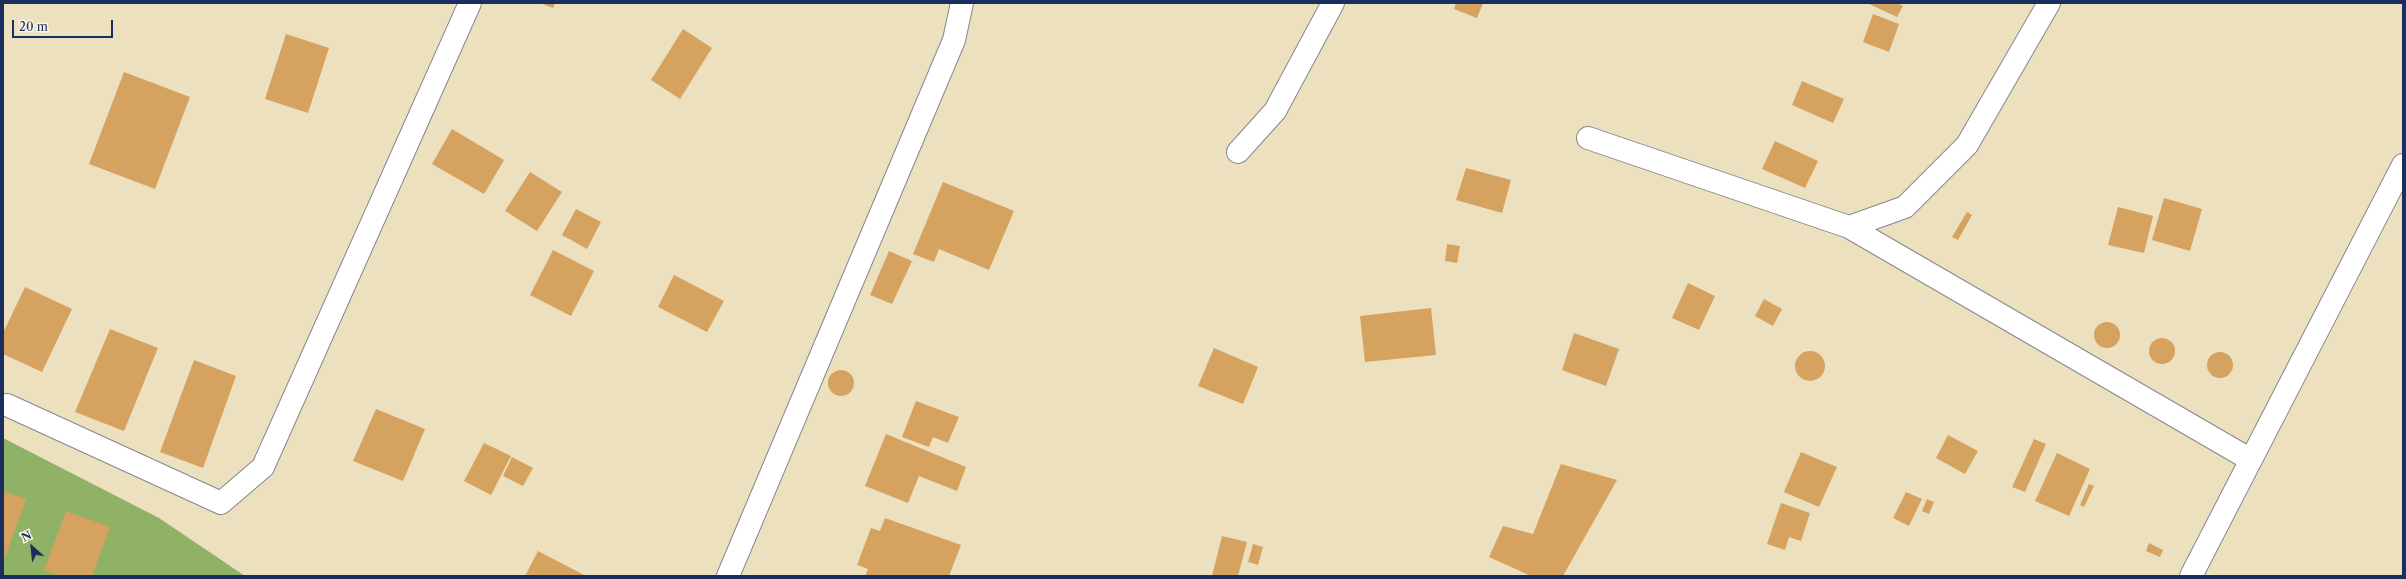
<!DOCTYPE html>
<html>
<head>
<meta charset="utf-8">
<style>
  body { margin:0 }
  #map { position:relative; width:2406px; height:579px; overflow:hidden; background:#ece0be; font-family:"Libre Caslon Text",serif }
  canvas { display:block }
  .frame { position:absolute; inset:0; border:4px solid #1b2f5e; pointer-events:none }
  .north { position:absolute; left:12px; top:527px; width:40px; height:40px; -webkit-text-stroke:3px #fcf5e5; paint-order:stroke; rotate:333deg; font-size:11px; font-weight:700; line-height:16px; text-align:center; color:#1b2f5e }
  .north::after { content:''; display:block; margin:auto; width:14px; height:18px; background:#1b2f5e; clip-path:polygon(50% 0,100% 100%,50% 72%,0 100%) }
  .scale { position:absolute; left:12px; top:20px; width:101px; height:18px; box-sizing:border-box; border:2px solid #1b2f5e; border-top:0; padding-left:5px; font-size:12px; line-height:14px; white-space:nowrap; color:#1b2f5e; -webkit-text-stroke:3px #fcf5e5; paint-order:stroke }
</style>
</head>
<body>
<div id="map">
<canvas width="2406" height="579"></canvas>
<div class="frame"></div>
<div class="north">N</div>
<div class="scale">20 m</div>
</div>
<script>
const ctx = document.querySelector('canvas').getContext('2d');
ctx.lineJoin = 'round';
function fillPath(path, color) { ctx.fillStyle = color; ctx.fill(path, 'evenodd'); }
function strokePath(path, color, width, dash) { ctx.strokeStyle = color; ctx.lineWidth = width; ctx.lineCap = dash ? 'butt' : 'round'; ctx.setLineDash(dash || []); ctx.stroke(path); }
fillPath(new Path2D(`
  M3,438L159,518L245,576H3Z`), '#8fb266');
fillPath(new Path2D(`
  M540,3H555L553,8Z
  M1456,3H1483L1477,18L1454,9Z
  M1867,3H1897L1903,6L1897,17Z
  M1873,14L1899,24L1889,52L1863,42Z
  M683,29L712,48L680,99L651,80Z
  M286,34L329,48L308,113L265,99Z
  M124,72L190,97L155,189L89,164Z
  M1802,81L1844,99L1833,123L1792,105Z
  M452,129L504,160L484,194L432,164Z
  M1775,141L1818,161L1805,188L1762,169Z
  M1466,168L1511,180L1502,213L1456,200Z
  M530,172L562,192L537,231L505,211Z
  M943,182L1014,211L989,270L939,249L934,262L913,254Z
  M2164,198L2202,209L2190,251L2152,240Z
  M2118,207L2153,216L2144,253L2108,245Z
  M576,209L601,222L587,249L562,235Z
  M1967,212L1972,215L1958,240L1952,237Z
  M1447,244L1460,246L1457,263L1445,261Z
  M553,250L594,271L571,316L530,295Z
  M889,251L912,261L892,304L870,295Z
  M674,275L724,301L707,332L658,307Z
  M1688,283L1715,296L1699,330L1672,318Z
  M25,287L72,309L42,372L3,354V333Z
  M1764,299L1782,309L1773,326L1755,316Z
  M1431,308L1436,355L1365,362L1360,316Z
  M2094 335a13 13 0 1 1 26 0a13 13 0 1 1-26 0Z
  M110,329L158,348L124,431L75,412Z
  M1574,333L1619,349L1606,386L1562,370Z
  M2149 351a13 13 0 1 1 26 0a13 13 0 1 1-26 0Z
  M1214,348L1258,367L1243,404L1198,386Z
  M1795 366a15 15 0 1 1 30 0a15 15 0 1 1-30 0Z
  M2207 365a13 13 0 1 1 26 0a13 13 0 1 1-26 0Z
  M194,360L236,376L203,468L160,452Z
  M828 383a13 13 0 1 1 26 0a13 13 0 1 1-26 0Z
  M916,401L959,417L948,443L933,437L929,447L902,437Z
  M376,409L425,429L403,481L353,461Z
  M886,434L966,467L957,491L919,476L908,503L865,486Z
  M1948,435L1978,451L1965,474L1936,458Z
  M2034,439L2046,444L2025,492L2012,487Z
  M484,443L511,456L491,495L464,481Z
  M1801,452L1837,467L1819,507L1784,492Z
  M2057,453L2090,469L2069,516L2035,501Z
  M512,457L533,468L523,486L503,476Z
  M1561,464L1617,480L1563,576H1531L1489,557L1503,526L1533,534Z
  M2089,484L2094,486L2084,507L2080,505Z
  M3,491L26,499L5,558L3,557Z
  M1906,492L1922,499L1909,526L1893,518Z
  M1927,499L1934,502L1929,514L1922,511Z
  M1781,503L1810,513L1801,541L1789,537L1785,550L1767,544Z
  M66,511L110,527L92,576H60L44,571Z
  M885,518L961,545L949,576H865L868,569L857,565L871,528L880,531Z
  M1222,536L1247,542L1238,576H1212Z
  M2149,543L2163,550L2160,557L2146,551Z
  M1253,544L1263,547L1258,565L1248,562Z
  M538,551L586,576H525Z`), '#d6a260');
const minor = new Path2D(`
  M1588,138L1849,227L2251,460
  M1238,152L1275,111L1333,3
  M1849,227L1905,207L1967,145L2049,3
  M7,405L221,503L263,467L470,3
  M728,576L954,40L962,3
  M2191,576L2403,165`);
strokePath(minor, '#84888e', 24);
strokePath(minor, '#fff', 22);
</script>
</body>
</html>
